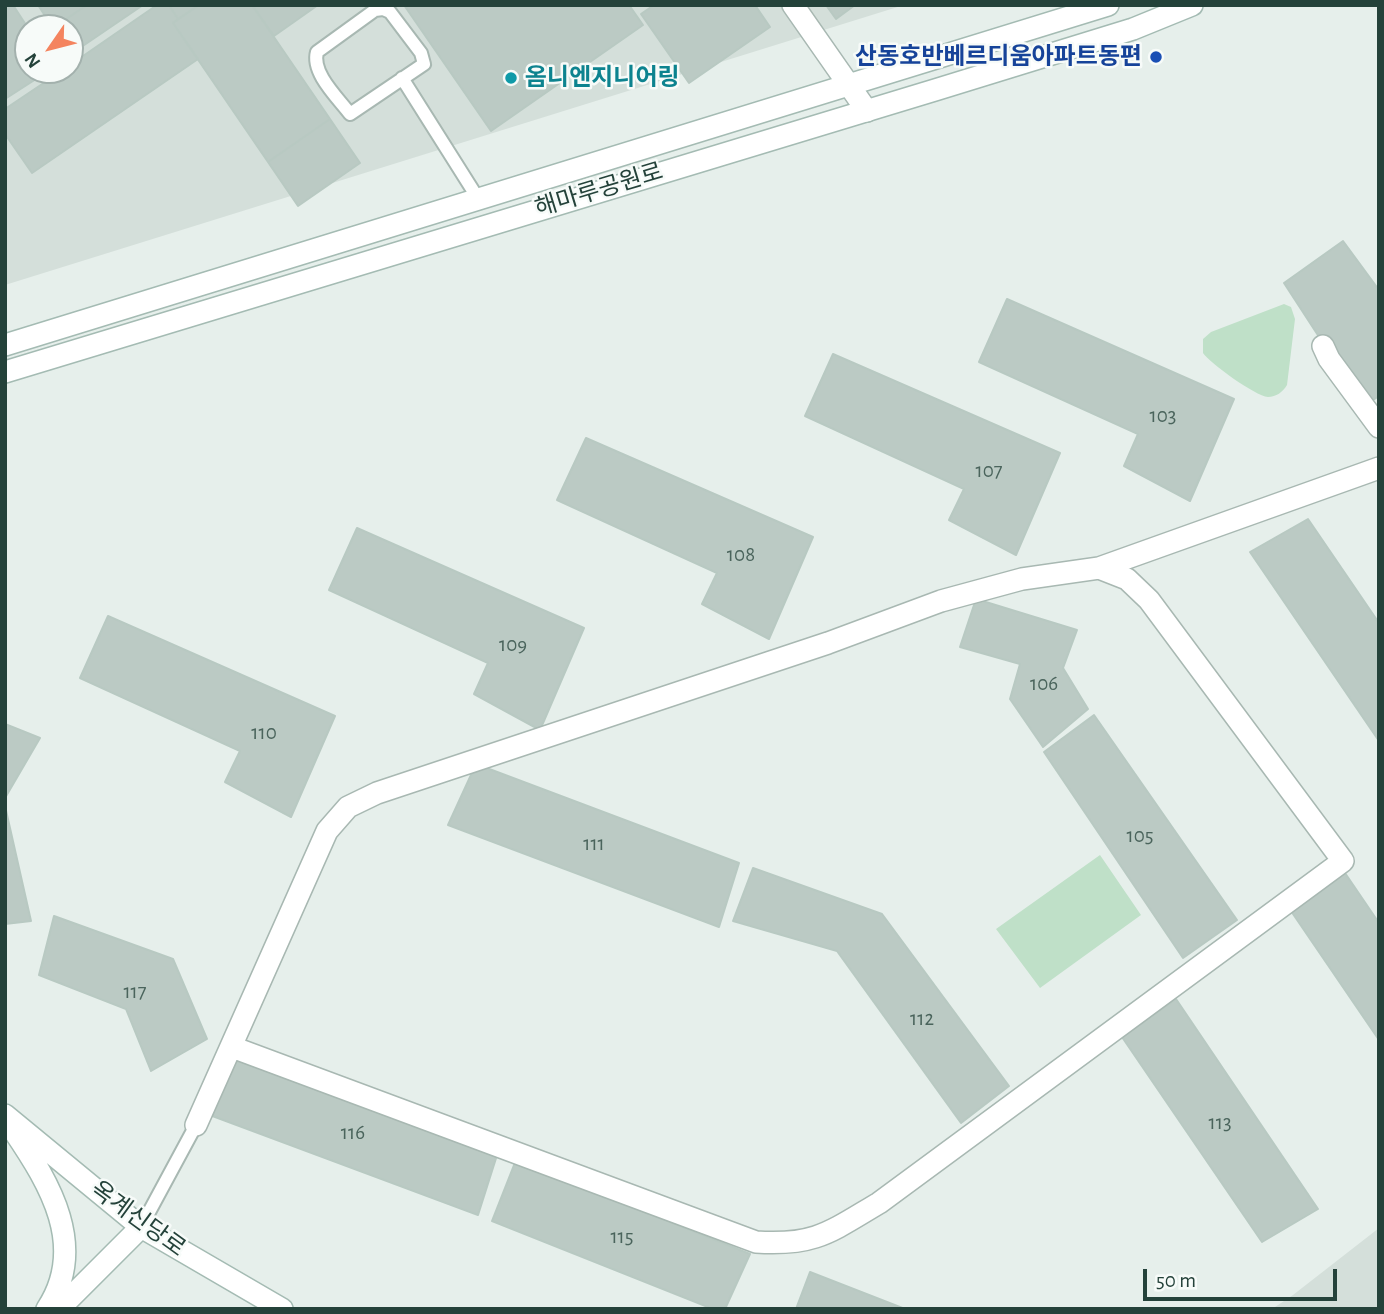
<!DOCTYPE html>
<html>
<head>
<meta charset="utf-8">
<style>
  body { margin:0 }
  #map { position:relative; width:1384px; height:1314px; overflow:hidden; background:#e6efeb; font-family:"Alegreya Sans",sans-serif }
  canvas { display:block }
  .frame { position:absolute; inset:0; border:7px solid #24423a; pointer-events:none }
  .north { position:absolute; left:14px; top:14px; width:70px; height:70px; box-sizing:border-box; background:#f7fbf9; border:2px solid #a3b1ad; border-radius:50%; rotate:235deg; font-size:19px; font-weight:700; line-height:28px; text-align:center; color:#24423a }
  .north::after { content:''; display:block; margin:auto; width:24px; height:32px; background:#f4845f; clip-path:polygon(50% 0,100% 100%,50% 72%,0 100%) }
  .scale { position:absolute; left:1143px; top:1269px; width:194px; height:32px; box-sizing:border-box; border:4px solid #24423a; border-top:0; padding-left:9px; font-size:21px; line-height:24px; white-space:nowrap; color:#24423a; -webkit-text-stroke:5px #f7fbf9; paint-order:stroke }
</style>
</head>
<body>
<div id="map">
<canvas width="1384" height="1314"></canvas>
<div class="frame"></div>
<div class="north">N</div>
<div class="scale">50 m</div>
</div>
<script>
const ctx = document.querySelector('canvas').getContext('2d');
ctx.lineJoin = 'round';
function fillPath(path, color) { ctx.fillStyle = color; ctx.fill(path, 'evenodd'); }
function strokePath(path, color, width, dash) { ctx.strokeStyle = color; ctx.lineWidth = width; ctx.lineCap = dash ? 'butt' : 'round'; ctx.setLineDash(dash || []); ctx.stroke(path); }
function label(font, color, halo, rows, align = 'center') {
  ctx.font = font + ' "Alegreya Sans","Noto Sans KR",sans-serif'; ctx.lineWidth = 5; ctx.setLineDash([]); ctx.textBaseline = 'middle'; ctx.strokeStyle = halo; ctx.fillStyle = color; for (const [text, x, y, turn = 0] of rows) {
    ctx.save(); ctx.translate(x, y); ctx.rotate((+turn || 0) * Math.PI / 180); ctx.textAlign = isNaN(turn) ? turn : align; if (halo) ctx.strokeText(text, 0, 0); ctx.fillText(text, 0, 0); ctx.restore();
  }
}
fillPath(new Path2D(`
  M5,5H904L5,285ZM28,28H70V70H28Z
  M1379,1228V1309H1272L1293,1295Z`), '#d4dfda');
fillPath(new Path2D(`
  M1284,304L1291,307L1295,319L1287,385C1283,392 1276,397 1268,397C1255,396 1210,363 1203,353V339L1211,332Z
  M1100,855L1141,915L1040,988L996,929Z`), '#bfe0c8');
const building = new Path2D(`
  M5,5H13L28,28V70H50L5,99Z
  M38,5H87L53,28Z
  M87,5H143L71,54L70,28H53Z
  M157,5H169L178,19L173,23L198,59L32,173L5,134V109L63,70H70V65Z
  M169,5H199L178,19Z
  M199,5H252L330,119L268,162L173,23Z
  M252,5H318L274,36Z
  M404,5H629L643,25L491,131Z
  M654,5H755L770,27L689,83L641,14Z
  M826,5H855L836,19Z
  M330,119L360,163L298,206L268,162Z
  M1343,241L1379,290V396L1364,406L1284,283Z
  M1007,299L1234,399L1190,501L1124,466L1138,434L979,362Z
  M833,354L1060,453L1016,555L949,520L964,489L805,416Z
  M586,438L813,537L769,639L702,604L717,573L557,500Z
  M1308,519L1379,623V741L1250,552Z
  M357,528L584,628L540,730L474,694L488,663L329,590Z
  M976,599L1077,630L1063,668L1088,709L1043,747L1010,699L1020,664L960,647Z
  M108,616L335,716L291,817L225,782L240,751L80,678Z
  M1094,715L1237,920L1183,958L1044,752Z
  M5,724L40,738L5,798Z
  M476,764L739,863L719,927L448,825Z
  M5,806L31,921L5,924Z
  M753,868L882,914L1009,1086L961,1123L837,951L733,921Z
  M1345,873L1379,923V1040L1291,911Z
  M54,916L173,959L207,1039L151,1071L126,1009L39,975Z
  M1176,999L1318,1209L1262,1242L1122,1037Z
  M235,1052L498,1152L478,1215L207,1114Z
  M516,1160L750,1254L725,1309H713L492,1221Z
  M810,1272L905,1309H796Z`);
fillPath(building, '#bbcac4');
strokePath(building, '#b8c9c2', 2);
const lane = new Path2D(`
  M383,9L390,12L421,53L424,64L350,114C338,98 311,73 317,52L375,10Z
  M402,78L479,200
  M141,1227L196,1125`);
const street = new Path2D(`
  M793,5L867,111
  M1323,346L1329,359L1379,427
  M232,1047L756,1242C815,1246 830,1232 879,1203L1343,861L1149,600L1127,579L1099,568
  M196,1125L327,831L348,807L377,793L828,643L941,601L1022,579L1099,568L1379,468`);
const secondary = new Path2D(`
  M5,345L1108,5
  M5,372L935,90L1133,29L1192,5
  M5,1115L141,1227L282,1309
  M14,1131C50,1184 88,1247 47,1309
  M59,1309L141,1227`);
strokePath(lane, '#a8b8b2', 16);
strokePath(street, '#a8b8b2', 24);
strokePath(secondary, '#a4bbb3', 24);
strokePath(lane, '#fff', 12);
strokePath(street, '#fff', 21);
strokePath(secondary, '#fff', 21);
for (const [x, y, r, color] of [
  [1156,57,7,"#1a4fb4"],
  [511,78,7,"#0f9aa8"]
]) { const dot = new Path2D(); dot.arc(x, y, r, 0, 2 * Math.PI); ctx.fillStyle = color; ctx.fill(dot); strokePath(dot, '#f7fbf9', 2.5); }
label('21px', '#4a645c', null, [
  ["103",1163,416],
  ["107",989,471],
  ["108",741,555],
  ["109",513,645],
  ["106",1044,684],
  ["110",264,733],
  ["105",1140,836],
  ["111",594,844],
  ["117",135,992],
  ["112",922,1019],
  ["113",1220,1123],
  ["116",353,1133],
  ["115",622,1237]
]);
label('bold 24px', '#164399', '#f7fbf9', [
  ["산동호반베르디움아파트동편",1142,57]
], 'right');
label('bold 24px', '#0d838f', '#f7fbf9', [
  ["옴니엔지니어링",525,78]
], 'left');
label('24px', '#24423a', '#f7fbf9', [
  ["해마루공원로",599,190,-17],
  ["옥계신당로",138,1219,36]
]);
</script>
</body>
</html>
